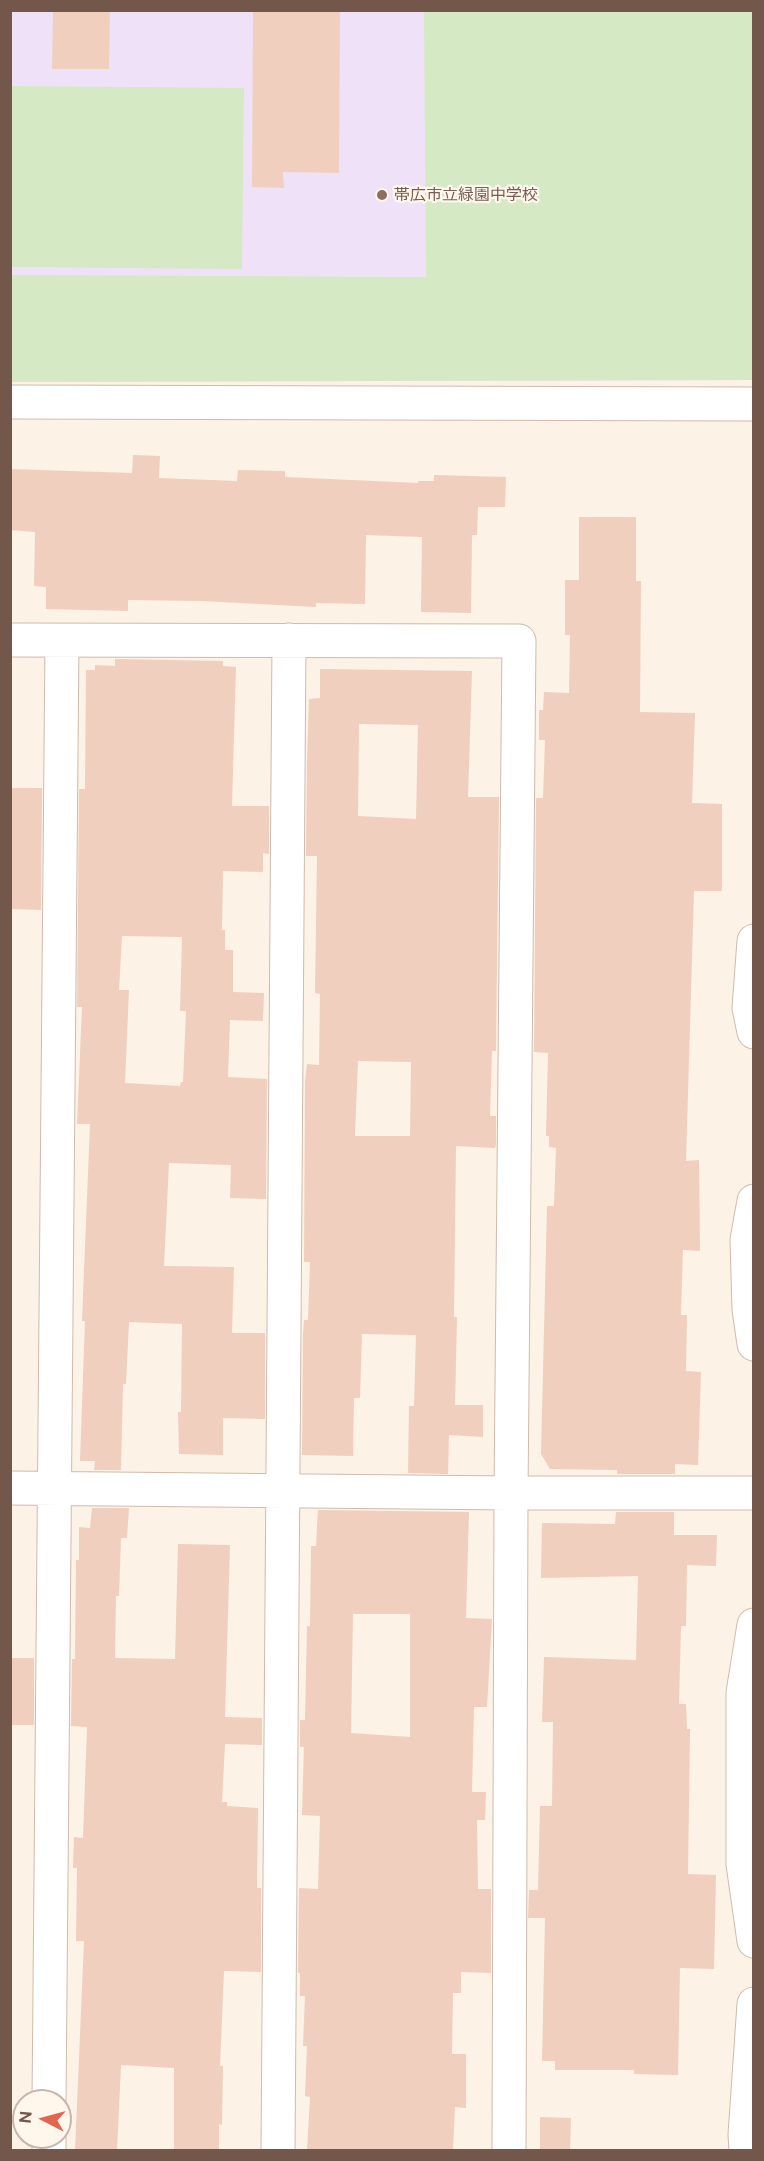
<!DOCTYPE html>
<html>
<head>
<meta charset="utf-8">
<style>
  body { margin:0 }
  #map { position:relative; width:764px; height:2161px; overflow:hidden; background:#fcf2e5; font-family:"Public Sans",sans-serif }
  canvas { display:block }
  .frame { position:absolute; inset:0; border:12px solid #74574b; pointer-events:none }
  .north { position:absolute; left:12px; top:2089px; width:60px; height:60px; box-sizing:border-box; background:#fff6ec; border:2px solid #c7b6ac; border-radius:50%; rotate:276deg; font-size:16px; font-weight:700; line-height:24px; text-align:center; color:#74574b }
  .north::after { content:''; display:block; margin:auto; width:21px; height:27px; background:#e2664e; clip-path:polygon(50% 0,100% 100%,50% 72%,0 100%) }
</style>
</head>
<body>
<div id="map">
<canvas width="764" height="2161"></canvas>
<div class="frame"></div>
<div class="north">N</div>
</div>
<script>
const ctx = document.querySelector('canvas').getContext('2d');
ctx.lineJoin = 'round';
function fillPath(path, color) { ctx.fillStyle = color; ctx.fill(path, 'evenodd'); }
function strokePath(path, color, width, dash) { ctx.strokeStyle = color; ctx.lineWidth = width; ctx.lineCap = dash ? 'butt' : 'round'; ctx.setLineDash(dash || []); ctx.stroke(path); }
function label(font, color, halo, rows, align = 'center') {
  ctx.font = font + ' "Public Sans","Noto Sans JP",sans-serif'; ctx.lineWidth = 4.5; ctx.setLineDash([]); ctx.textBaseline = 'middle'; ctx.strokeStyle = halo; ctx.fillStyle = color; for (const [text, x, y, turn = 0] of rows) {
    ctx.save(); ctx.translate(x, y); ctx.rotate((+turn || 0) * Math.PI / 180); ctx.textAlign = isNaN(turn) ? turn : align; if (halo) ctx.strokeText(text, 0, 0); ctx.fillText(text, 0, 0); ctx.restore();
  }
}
fillPath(new Path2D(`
  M10,11H753V380L11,382Z`), '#efe2f8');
fillPath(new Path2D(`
  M424,11H753V380L11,382V275L426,277Z
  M11,86L244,88L242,269L11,267Z`), '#d5e9c4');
fillPath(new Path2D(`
  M53,10H110L109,69H52Z
  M253,10H340L339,173L283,172L284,188L252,187Z
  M133,455L160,456L159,478L237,481L238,470L285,471V477L418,483V481H434V475L506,477L505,507H478L477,535H472L471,613L421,612L422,537L366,535L365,604L316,603V607L202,601L128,600V611L46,609V587L34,586L35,532L10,530V469L132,473Z
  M579,517H636V581H641L640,712L695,713L692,803L722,804V891H694L686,1161L699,1160L700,1251L683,1250L681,1315H687L686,1371L701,1372L698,1465L675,1464V1474H617V1470L550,1469L541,1454L547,1206H554L556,1148L549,1147V1136H546L548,1053L534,1052L536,798H543L545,740H539V710H543L544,692L569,693L570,635H565V580H579Z
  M115,659L223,661V666L236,667L232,806H269V854L263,853V872L223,871L222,930H225V950H233V992L264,993L263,1021L230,1020L228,1077L267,1079L266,1199L230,1198L231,1165L169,1163L164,1266L234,1267L232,1333H265V1419L223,1418V1455L179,1454L178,1412H181L182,1324L129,1322L126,1384H123L121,1470H94L95,1461H80L85,1321H82L90,1124H77L82,1007H77L79,789H85L86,670H95V665L115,666ZM122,936L182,937L180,1011H186L183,1082H181L180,1086L125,1083L129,990H119Z
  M320,669L472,671L468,797H499L496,1051H492L490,1116H496V1145L495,1148L456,1146L454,1317H457L455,1405H483V1437L449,1435L448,1474L408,1473L409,1406H414L416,1335L362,1334L360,1398H354L353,1456L302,1455L303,1334L304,1320H308L310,1262H304L305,1081L307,1064L319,1065L320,994L315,993L317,856H306L307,760L309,699L320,698ZM359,724L418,725L416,819L358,816ZM358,1061L411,1062L410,1136H355Z
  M11,788H42L41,910L10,909Z
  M92,1508H129L127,1538H121L119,1596H116L115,1658L175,1659L178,1544L230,1545L225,1717L262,1718V1745L225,1744L222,1802H227V1806L258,1808L257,1888H261V1972L224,1971L220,2066H223L222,2125L219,2124V2151H174V2068L121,2065L117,2151H75L84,1941H76L77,1868H73L74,1837L83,1838L87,1727L71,1726L72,1659H75L76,1560H79V1527L90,1528Z
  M318,1510L469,1512L466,1618L492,1619L487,1707H474L472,1792H486L485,1820H477L478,1889H491V1973L461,1972V1993H453L452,2054H466V2108L455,2107L453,2151H307L310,2097L305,2096L307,2046H303L305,1996H300V1973H298L299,1888L318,1889L320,1816L302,1815L304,1747H300V1720H305L307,1626H310L311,1546H316ZM353,1614H410V1737L351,1733Z
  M616,1512H674V1535H717L716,1566L687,1565L686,1626H681L679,1704H686L687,1729H690L688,1874L716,1875L714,1969L680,1968L678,2075L634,2074V2070H555V2061H542L545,1918H528L529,1890H538L540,1806H552L553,1722H542L544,1657L636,1660L638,1576L541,1578L542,1523L615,1524Z
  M10,1658H34V1725H10Z
  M540,2117L571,2118L570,2151H540Z`), '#f0cfbe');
const minor = new Path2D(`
  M10,402L754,404
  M10,640L519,641L511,1493L509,2150
  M754,941L749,1008L754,1032
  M754,1201L747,1240L749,1309L754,1344
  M10,1488L511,1493H754
  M754,1625L743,1693V1864L754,1941
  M49,2101L62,641
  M49,2150V2137
  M278,2150L289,640
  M746,2150L745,2135L754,2004`);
strokePath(minor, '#cfbbaf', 35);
strokePath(minor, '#fff', 33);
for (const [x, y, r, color] of [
  [382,195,6,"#8d6e63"]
]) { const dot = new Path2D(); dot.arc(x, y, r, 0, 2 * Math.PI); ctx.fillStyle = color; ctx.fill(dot); strokePath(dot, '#fff6ec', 2); }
label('16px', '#785e54', '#fff6ec', [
  ["帯広市立緑園中学校",394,195]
], 'left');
</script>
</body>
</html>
